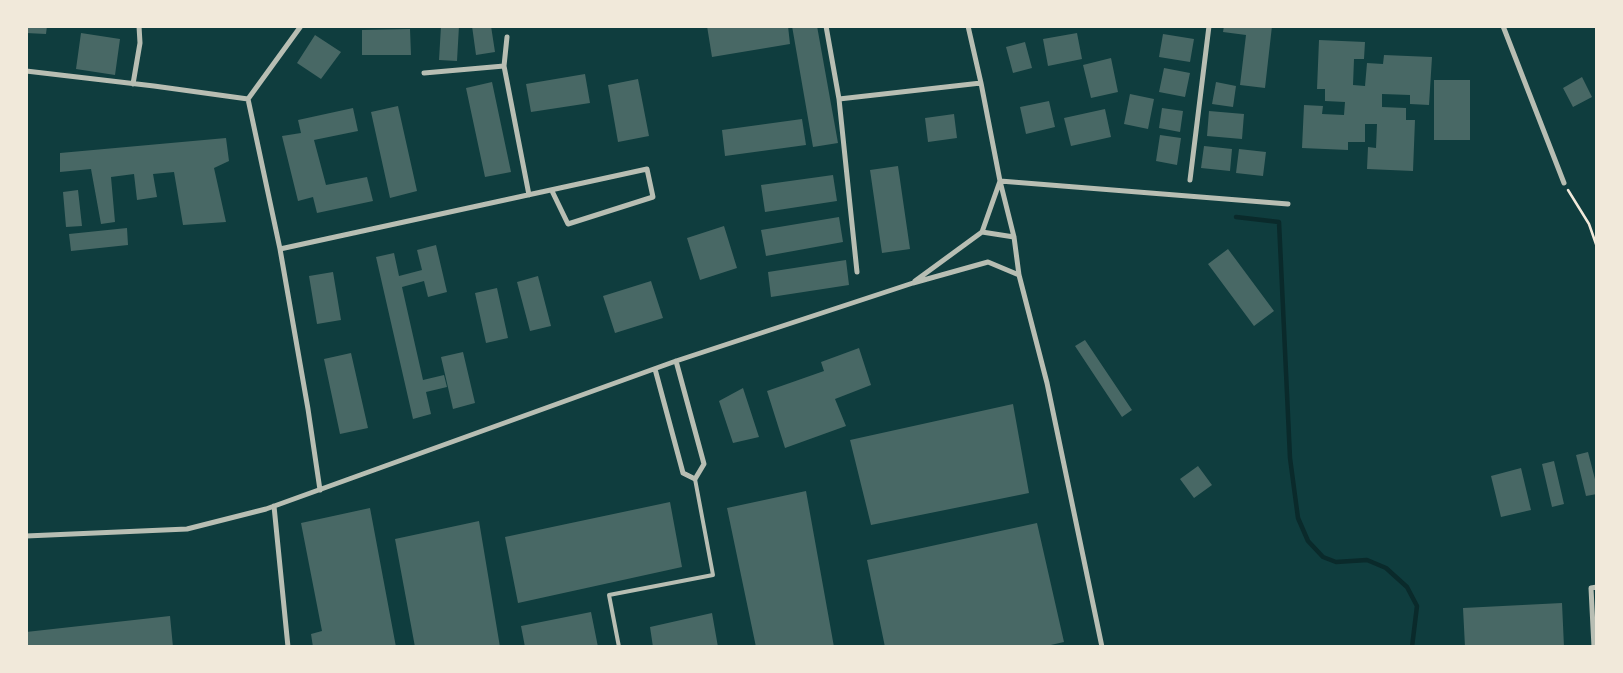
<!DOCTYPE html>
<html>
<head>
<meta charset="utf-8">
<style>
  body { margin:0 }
  #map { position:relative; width:1623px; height:673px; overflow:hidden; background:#0f3d3e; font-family:"IBM Plex Sans",sans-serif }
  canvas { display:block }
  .frame { position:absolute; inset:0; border:28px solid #f1e9da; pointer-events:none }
</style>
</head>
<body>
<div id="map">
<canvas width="1623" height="673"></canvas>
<div class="frame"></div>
</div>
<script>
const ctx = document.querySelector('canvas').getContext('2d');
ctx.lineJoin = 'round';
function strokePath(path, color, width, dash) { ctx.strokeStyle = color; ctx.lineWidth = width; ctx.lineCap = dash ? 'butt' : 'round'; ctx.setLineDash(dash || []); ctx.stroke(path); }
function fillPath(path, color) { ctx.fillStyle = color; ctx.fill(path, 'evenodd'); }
strokePath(new Path2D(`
  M1236,217L1279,222L1290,458L1298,518L1308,541L1323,557L1336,562L1367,560L1386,568L1407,587L1417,606L1412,647`), '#0a2a2b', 4.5);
fillPath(new Path2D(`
  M26,26H47L46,34L26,33Z
  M441,26H459L457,61L439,60Z
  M472,26H491L495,52L476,55Z
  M707,26H788L790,44L712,57Z
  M792,26H817L838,143L813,147Z
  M1224,26H1272L1265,88L1240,85L1246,35L1223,32Z
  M410,29L411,55H362V30Z
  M81,33L120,39L115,75L76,69Z
  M1077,33L1082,59L1048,66L1043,39Z
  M1163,34L1194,39L1190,62L1159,57Z
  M315,35L341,52L321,79L297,63Z
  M1319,40L1365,42L1364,59H1354L1353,85L1365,86L1367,63L1383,64L1384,55L1432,57L1429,105L1410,104V95L1382,94V107L1406,108V120H1415L1413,171L1367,169L1368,147L1376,148L1377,124H1365V142H1348V150L1302,148L1304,105L1323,106L1322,114L1344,115L1345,102L1325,101V89H1317Z
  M1025,42L1032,68L1013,73L1006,47Z
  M1111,58L1118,92L1091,98L1083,65Z
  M1164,68L1190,73L1185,97L1159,92Z
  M585,74L590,103L531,112L526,84Z
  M1582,77L1592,97L1573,107L1563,88Z
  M638,79L649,136L618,142L608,85Z
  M1434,80H1470V140H1434Z
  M492,82L511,172L485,177L466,88Z
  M1216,82L1236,86L1233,107L1212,104Z
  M1130,94L1154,99L1148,129L1124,124Z
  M1049,101L1055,127L1026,134L1020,107Z
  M398,106L417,191L390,198L371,112Z
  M353,108L358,131L314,140L326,185L367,177L373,201L317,213L313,197L298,201L282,136L301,133L298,120Z
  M1162,108L1183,111L1180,132L1159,128Z
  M1105,109L1111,137L1071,146L1064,118Z
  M1209,111L1244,114L1242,139L1207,136Z
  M954,114L957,138L928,142L925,118Z
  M802,119L806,145L725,156L722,130Z
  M1160,135L1181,138L1177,165L1156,161Z
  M226,138L229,161L214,168L226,222L183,225L174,172L153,174L157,197L137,200L134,174L111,177L115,222L101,224L91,169L60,172V153Z
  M1204,146L1232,149L1230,171L1201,168Z
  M1239,149L1266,152L1263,176L1236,173Z
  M898,166L910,249L882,253L870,170Z
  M833,175L837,201L765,212L761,185Z
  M78,190L82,226L66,227L63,192Z
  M839,217L843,242L766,256L761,230Z
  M724,226L737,268L700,280L687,238Z
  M127,228L128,245L71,251L69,234Z
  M436,245L447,292L428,297L424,281L402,287L423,380L444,375L447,387L426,392L431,414L413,419L376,257L394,253L399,276L422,270L417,250Z
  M1228,249L1274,311L1254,326L1208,264Z
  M846,260L849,285L771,297L768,272Z
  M333,272L341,320L317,324L309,276Z
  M538,276L551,326L530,331L517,282Z
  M651,281L663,318L615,333L603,296Z
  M497,288L508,338L486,343L475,293Z
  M1085,340L1132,410L1122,417L1075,346Z
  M859,348L871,385L835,399L846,426L785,448L767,391L824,371L821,362Z
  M463,352L475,403L453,409L441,357Z
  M351,353L368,428L340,434L324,359Z
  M743,388L759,437L733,443L719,401Z
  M1013,404L1029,493L871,525L850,440Z
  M1588,452L1597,487V494L1586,496L1576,455Z
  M1554,461L1564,504L1552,507L1542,464Z
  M1198,466L1212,485L1194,498L1180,479Z
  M1521,468L1531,510L1501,517L1491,476Z
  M806,491L834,647H756L727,508Z
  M670,502L682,567L518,603L505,537Z
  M370,508L396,647H313L311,634L322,631L301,523Z
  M479,521L500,647H415L395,539Z
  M1037,523L1064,642L1042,647H885L867,560Z
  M1562,603L1564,647H1465L1463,608Z
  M591,612L598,647H525L521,626Z
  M712,613L718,647H653L650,627Z
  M170,616L173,647H26V632Z`), '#486865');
strokePath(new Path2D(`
  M1568,190L1589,224L1597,247`), '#f1e9da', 2.5);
strokePath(new Path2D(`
  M619,647L609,595L713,575L695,479`), '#b8beb3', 4);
strokePath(new Path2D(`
  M826,26L839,99L857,272
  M968,26L981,83L1000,181L1014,237L1019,275L1047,383L1102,647
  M1503,26L1564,183
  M504,66L507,37
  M26,71L154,86L248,99
  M424,73L504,66L529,195
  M133,84L140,43L139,26
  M248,99L280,249L308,409L320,490
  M248,99L301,26
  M839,99L981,83
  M1190,180L1209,26
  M982,232L1014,237
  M280,249L647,169L653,197L568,224L552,191
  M915,281L982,232L1000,181L1288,204
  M655,369L683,473L695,479L704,464L676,361
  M274,506L288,647
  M26,536L187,529L266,509L676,361L913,283L988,262L1019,275
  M1594,647L1591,588L1597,587`), '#b8beb3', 5);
</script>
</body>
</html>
